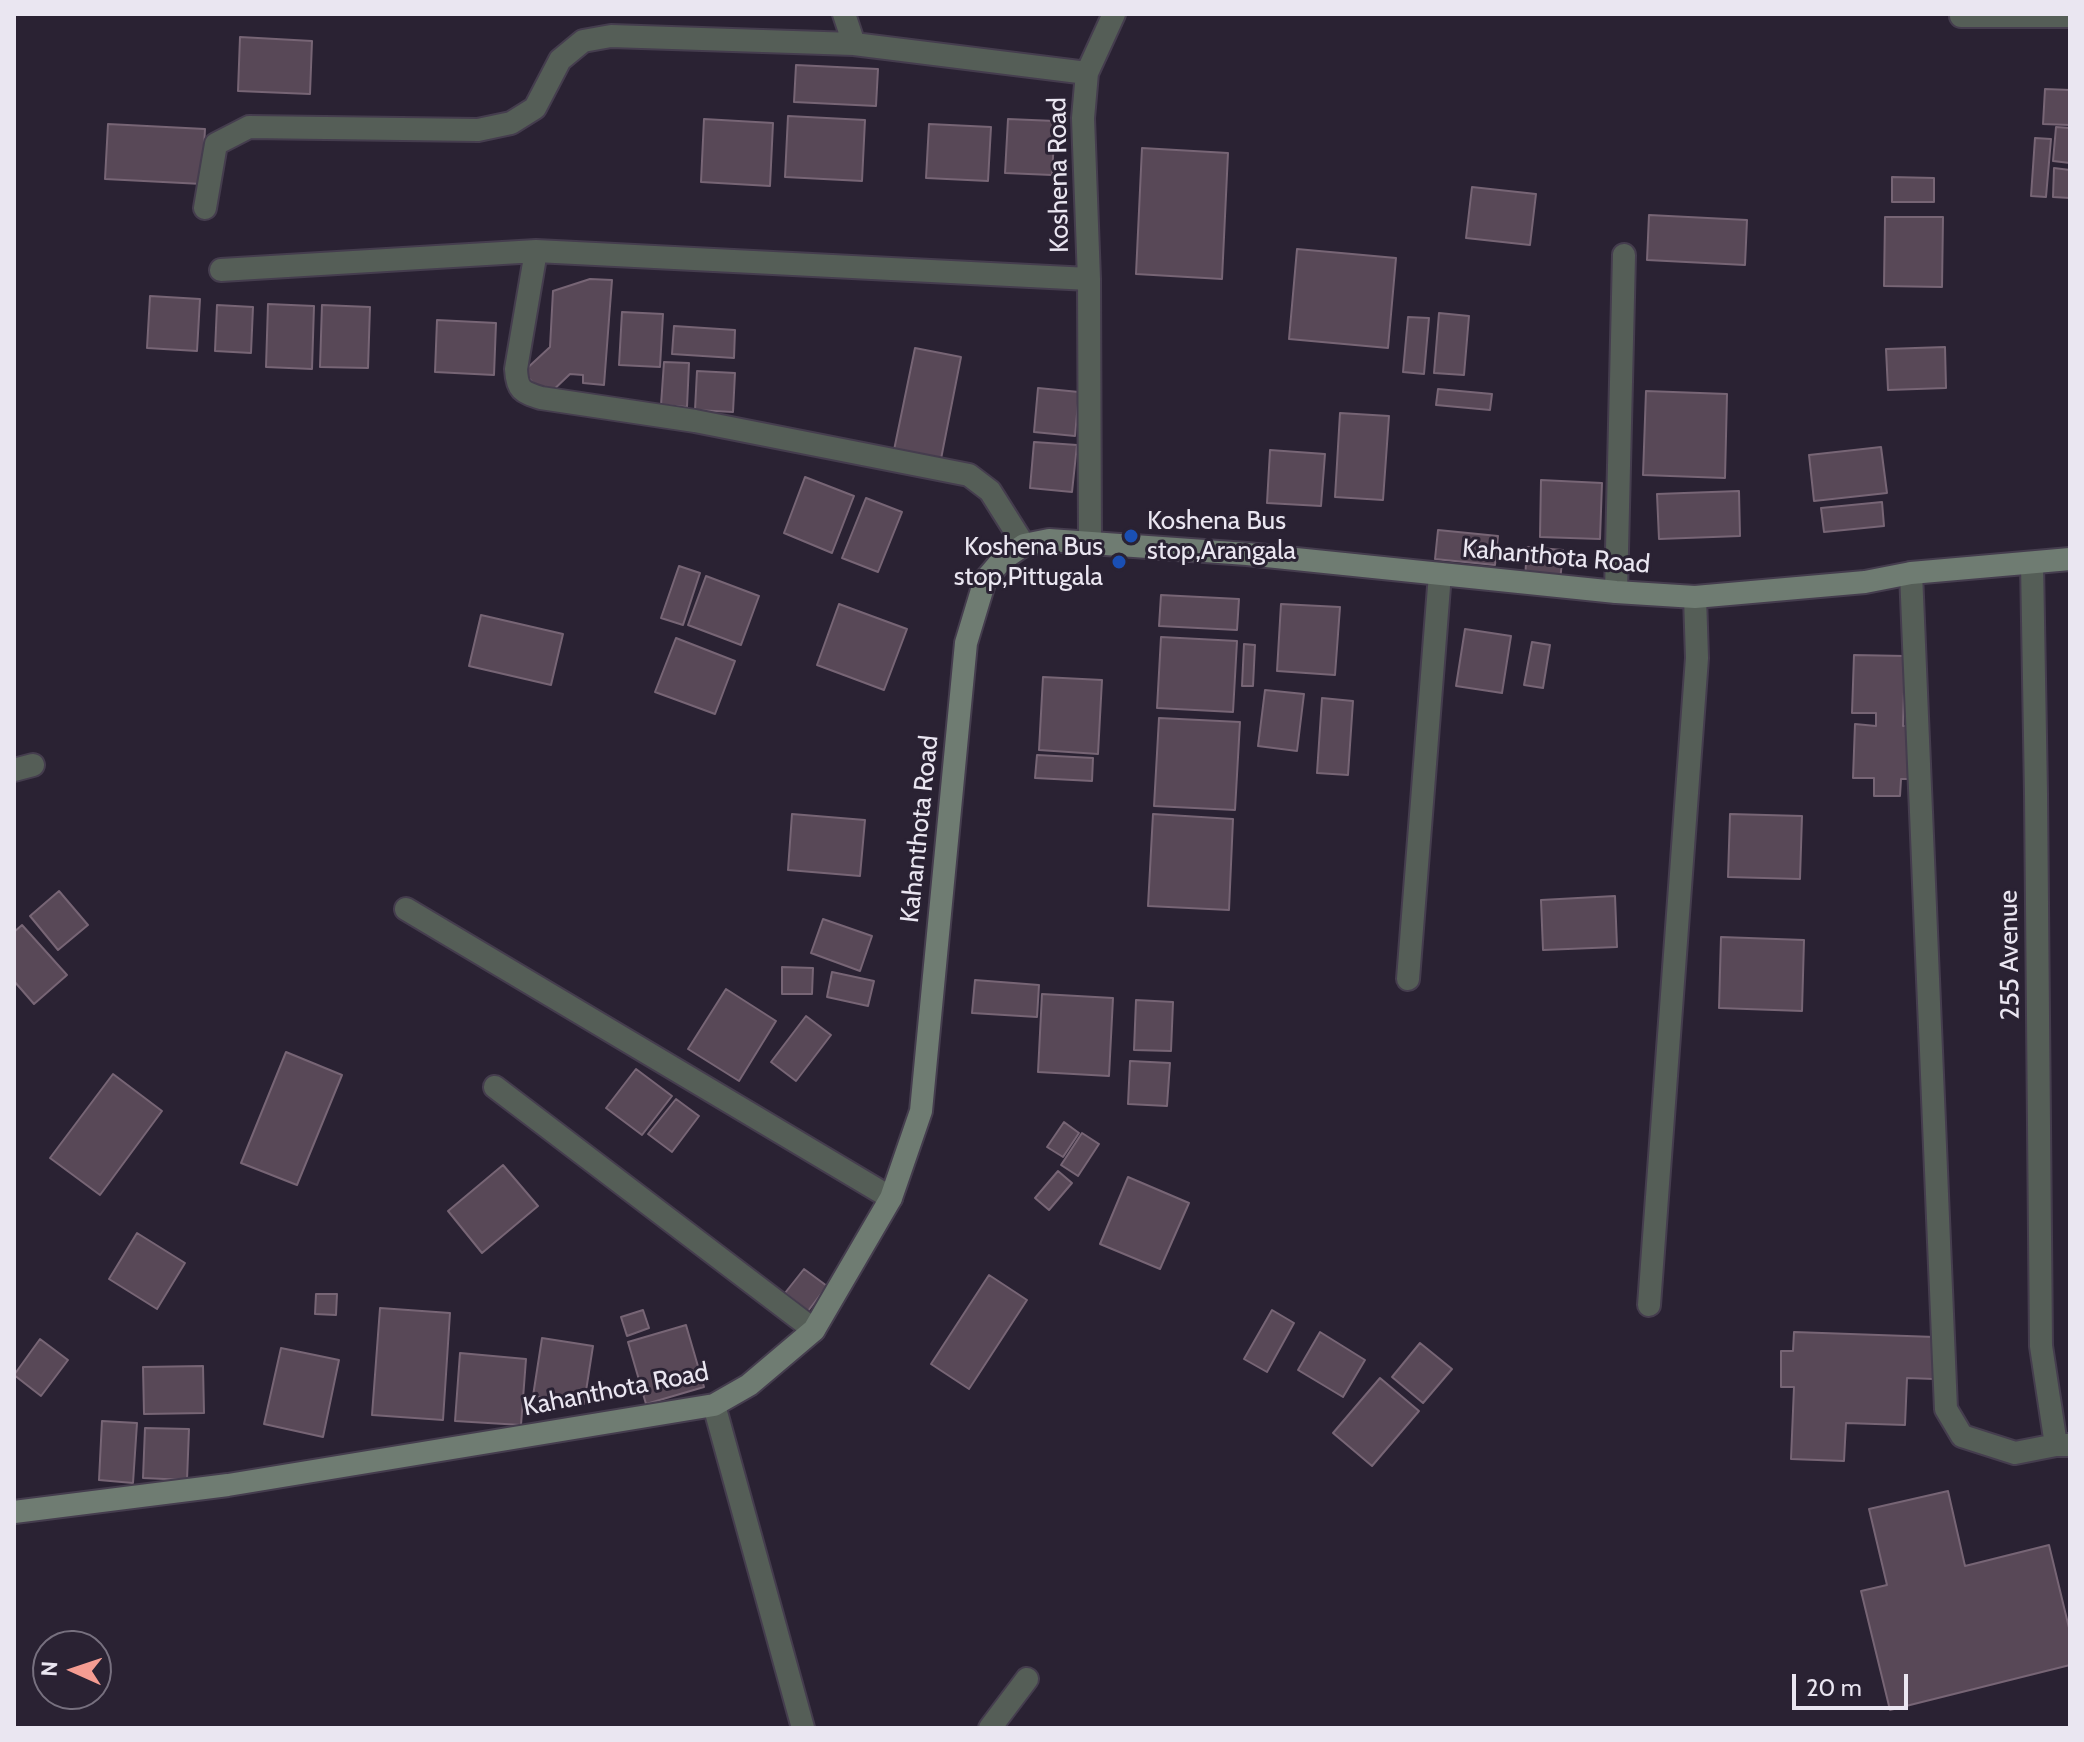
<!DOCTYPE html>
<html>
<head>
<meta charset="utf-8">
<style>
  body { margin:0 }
  #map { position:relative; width:2084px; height:1742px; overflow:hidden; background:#2a2233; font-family:Cabin,sans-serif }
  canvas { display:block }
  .frame { position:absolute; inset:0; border:16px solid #eae6f1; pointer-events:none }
  .north { position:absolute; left:32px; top:1630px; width:80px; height:80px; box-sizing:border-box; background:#2a2233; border:2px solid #77707f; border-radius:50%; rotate:273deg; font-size:22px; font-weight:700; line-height:32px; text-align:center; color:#eae6f1 }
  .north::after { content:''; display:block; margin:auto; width:28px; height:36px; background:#f59c92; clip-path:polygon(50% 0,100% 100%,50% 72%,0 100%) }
  .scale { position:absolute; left:1792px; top:1674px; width:116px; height:36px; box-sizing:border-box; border:4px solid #eae6f1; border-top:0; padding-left:10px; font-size:24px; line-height:28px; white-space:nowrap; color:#eae6f1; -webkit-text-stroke:6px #2a2233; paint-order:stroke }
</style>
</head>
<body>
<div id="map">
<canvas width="2084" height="1742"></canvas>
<div class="frame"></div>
<div class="north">N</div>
<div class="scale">20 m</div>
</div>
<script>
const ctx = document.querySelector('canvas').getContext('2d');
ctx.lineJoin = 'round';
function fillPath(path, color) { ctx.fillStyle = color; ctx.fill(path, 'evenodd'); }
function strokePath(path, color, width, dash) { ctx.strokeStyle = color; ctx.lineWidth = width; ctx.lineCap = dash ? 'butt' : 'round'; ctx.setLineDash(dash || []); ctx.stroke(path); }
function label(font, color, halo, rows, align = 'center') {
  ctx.font = font + ' Cabin,sans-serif'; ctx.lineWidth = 6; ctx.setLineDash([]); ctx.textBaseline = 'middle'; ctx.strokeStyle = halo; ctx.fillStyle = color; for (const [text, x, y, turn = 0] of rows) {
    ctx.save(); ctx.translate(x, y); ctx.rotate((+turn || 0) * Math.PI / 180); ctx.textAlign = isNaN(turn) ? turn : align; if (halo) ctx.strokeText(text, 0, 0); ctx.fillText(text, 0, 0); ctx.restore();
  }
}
const building = new Path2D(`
  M240,37L312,41L310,94L238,91Z
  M796,65L878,69L876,106L794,102Z
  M2045,89L2070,90V125L2043,124Z
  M788,116L865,120L862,181L785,177Z
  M704,119L773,123L770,186L701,182Z
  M1008,119L1055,121L1052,175L1005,173Z
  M108,124L205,129L202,184L105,179Z
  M929,124L991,127L988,181L926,178Z
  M2056,127L2070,128V163L2053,161Z
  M2035,138L2051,139L2046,197L2031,196Z
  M1142,148L1228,153L1222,279L1136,274Z
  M2054,168L2070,170V198L2053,197Z
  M1892,177L1934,178V202H1892Z
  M1472,187L1536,194L1530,245L1466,238Z
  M1649,215L1747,220L1745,265L1647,260Z
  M1885,217H1943L1942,287L1884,286Z
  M1297,249L1396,258L1388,348L1289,339Z
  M590,279L612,280L604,385L583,383V375L570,374L546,397L523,372L550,347L553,291Z
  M150,296L200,299L197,351L147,348Z
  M268,304L314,306L312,369L266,367Z
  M217,305L253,307L251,353L215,351Z
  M322,305L370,307L368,368L320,367Z
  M622,312L663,314L660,367L619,365Z
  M1439,313L1469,316L1464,375L1434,373Z
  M1408,317L1429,318L1424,374L1403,372Z
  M437,320L496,323L494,375L435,372Z
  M674,326L735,330L734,358L672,354Z
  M1945,347L1946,388L1888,390L1886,349Z
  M915,348L961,357L941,459L894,450Z
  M664,362L689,363L687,407L661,405Z
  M697,371L735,373L733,412L695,410Z
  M1038,388L1079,392L1075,436L1034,432Z
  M1438,389L1492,394L1490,410L1436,405Z
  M1646,391L1727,394L1725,478L1643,475Z
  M1340,413L1389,416L1383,500L1335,497Z
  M1034,442L1077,445L1072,492L1030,488Z
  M1881,447L1887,493L1814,501L1809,455Z
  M1270,450L1325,454L1321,506L1267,503Z
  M805,477L854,496L832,553L784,533Z
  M1541,480L1602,483L1600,539L1540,537Z
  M1739,491L1740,536L1659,539L1657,494Z
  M866,498L902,512L878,572L842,558Z
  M1882,502L1884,526L1824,532L1821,508Z
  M1438,530L1498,536L1495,565L1435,559Z
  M1527,547L1563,550L1560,582L1525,579Z
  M679,566L700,573L683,625L661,618Z
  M706,576L759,596L741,645L688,625Z
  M1161,595L1239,599L1237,630L1159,626Z
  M839,604L907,629L884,690L817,665Z
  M1281,604L1340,607L1335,675L1277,671Z
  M481,615L563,634L551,685L469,666Z
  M1465,629L1511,636L1502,693L1456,686Z
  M1161,637L1237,641L1233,712L1157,708Z
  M676,638L735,661L715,714L655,692Z
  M1532,642L1550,645L1543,688L1524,685Z
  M1244,644L1255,645L1253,686H1242Z
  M1854,655L1905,656L1903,726H1912L1911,779H1901L1900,796H1874V778H1853L1855,724L1876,726V713H1852Z
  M1043,677L1102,680L1098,754L1039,750Z
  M1265,690L1304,694L1297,751L1258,746Z
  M1322,698L1353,701L1348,775L1317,773Z
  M1159,718L1240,722L1235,810L1154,806Z
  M1037,755L1093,758L1092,781L1035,778Z
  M792,814L865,820L860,876L788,870Z
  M1153,814L1233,819L1229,910L1148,906Z
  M1730,814L1802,816L1800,879L1728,877Z
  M59,891L88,925L58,950L30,916Z
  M1615,896L1617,947L1543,950L1541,900Z
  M823,919L872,936L860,971L811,953Z
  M22,925L67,975L34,1004L14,981V932Z
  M1721,937L1804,940L1802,1011L1719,1008Z
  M782,967L813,968L812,994H782Z
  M832,972L874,981L868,1006L827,997Z
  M975,980L1039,985L1037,1017L972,1013Z
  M726,989L776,1021L739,1081L688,1049Z
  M1042,994L1113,998L1109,1076L1038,1072Z
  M1136,1000L1173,1002L1171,1051L1134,1050Z
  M806,1016L831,1035L796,1081L771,1062Z
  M286,1052L342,1075L297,1185L241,1163Z
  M1130,1061L1170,1063L1167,1106L1128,1104Z
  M636,1069L672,1096L642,1135L606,1108Z
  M113,1074L162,1111L100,1195L50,1158Z
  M676,1099L699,1116L672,1152L648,1134Z
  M1064,1122L1079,1133L1063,1157L1047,1147Z
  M1082,1133L1099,1144L1078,1176L1061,1165Z
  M503,1165L538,1206L482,1253L448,1211Z
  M1058,1171L1072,1183L1049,1210L1035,1198Z
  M1128,1177L1189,1203L1160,1269L1100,1244Z
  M137,1233L185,1263L157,1309L109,1279Z
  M804,1269L827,1286L808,1311L785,1293Z
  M989,1275L1027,1300L969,1389L931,1364Z
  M316,1294H337L336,1315L315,1314Z
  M380,1308L450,1313L443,1420L372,1415Z
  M643,1310L649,1328L627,1336L621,1317Z
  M1272,1310L1294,1323L1267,1372L1244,1359Z
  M686,1325L704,1387L646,1404L628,1342Z
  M1320,1332L1365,1360L1343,1397L1298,1370Z
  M1794,1332L1935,1337L1934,1379L1907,1378L1905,1425L1846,1423L1844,1461L1791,1459L1794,1387H1781V1351H1793Z
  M542,1338L593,1346L584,1404L533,1396Z
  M40,1339L68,1360L41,1396L14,1375Z
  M1420,1343L1452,1369L1423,1403L1392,1377Z
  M281,1348L339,1360L323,1437L264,1424Z
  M460,1353L526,1359L521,1425L455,1421Z
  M203,1366L204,1413L144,1414L143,1367Z
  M1380,1378L1419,1411L1372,1466L1333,1433Z
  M102,1421L137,1423L133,1483L99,1480Z
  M145,1428L189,1429L187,1480L143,1478Z
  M1948,1491L1965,1566L2049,1545L2070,1632V1665L1890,1710L1861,1591L1887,1585L1869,1509Z`);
fillPath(building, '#584857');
strokePath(building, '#776575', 2);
const minor = new Path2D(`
  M844,14L854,44L1087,73L1083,118L1089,279L1090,542
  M1961,16H2070
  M1087,73L1114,14
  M205,208L216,144L249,127L478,130L511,123L535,108L560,60L583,41L611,36L854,44
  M536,251L516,369C517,390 522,392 541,398L695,421L969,475L990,491L1024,545
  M221,270L536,251L1089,279
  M2032,563L2036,794L2041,1346L2056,1445H2068
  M1911,573L1946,1409L1962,1436L2015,1453L2056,1445
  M1616,592L1624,255
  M14,770L33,765
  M406,909L891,1198
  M1408,979L1440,574
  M495,1087L814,1330
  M1649,1305L1697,658L1695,597
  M714,1405L803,1728
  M990,1728L1027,1679`);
const secondary = new Path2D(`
  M14,1512L228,1485L714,1405L749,1385L814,1330L891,1198L921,1111L966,643L985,580L1002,560L1024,545L1049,540L1247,554L1616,592L1695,597L1865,582L1911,573L2070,559`);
strokePath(minor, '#453d4e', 26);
strokePath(secondary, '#453d4e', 26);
strokePath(minor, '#555e57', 22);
strokePath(secondary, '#6f7c72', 22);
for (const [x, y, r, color] of [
  [1131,536,8,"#1a4fb4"],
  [1119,562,8,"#1a4fb4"]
]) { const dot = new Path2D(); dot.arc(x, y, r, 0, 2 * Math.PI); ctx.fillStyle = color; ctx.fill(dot); strokePath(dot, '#2a2233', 3); }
label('26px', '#eae6f1', '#2a2233', [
  ["Koshena Road",1059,175,-91],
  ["Kahanthota Road",1556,557,5],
  ["Kahanthota Road",920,829,-84],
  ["255 Avenue",2010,955,-91],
  ["Kahanthota Road",616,1390,-11]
]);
label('26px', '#eae6f1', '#2a2233', [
  ["Koshena Bus",1147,521],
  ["stop,Arangala",1147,551],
  ["Koshena Bus",1103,547,"right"],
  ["stop,Pittugala",1103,577,"right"]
], 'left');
</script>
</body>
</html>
